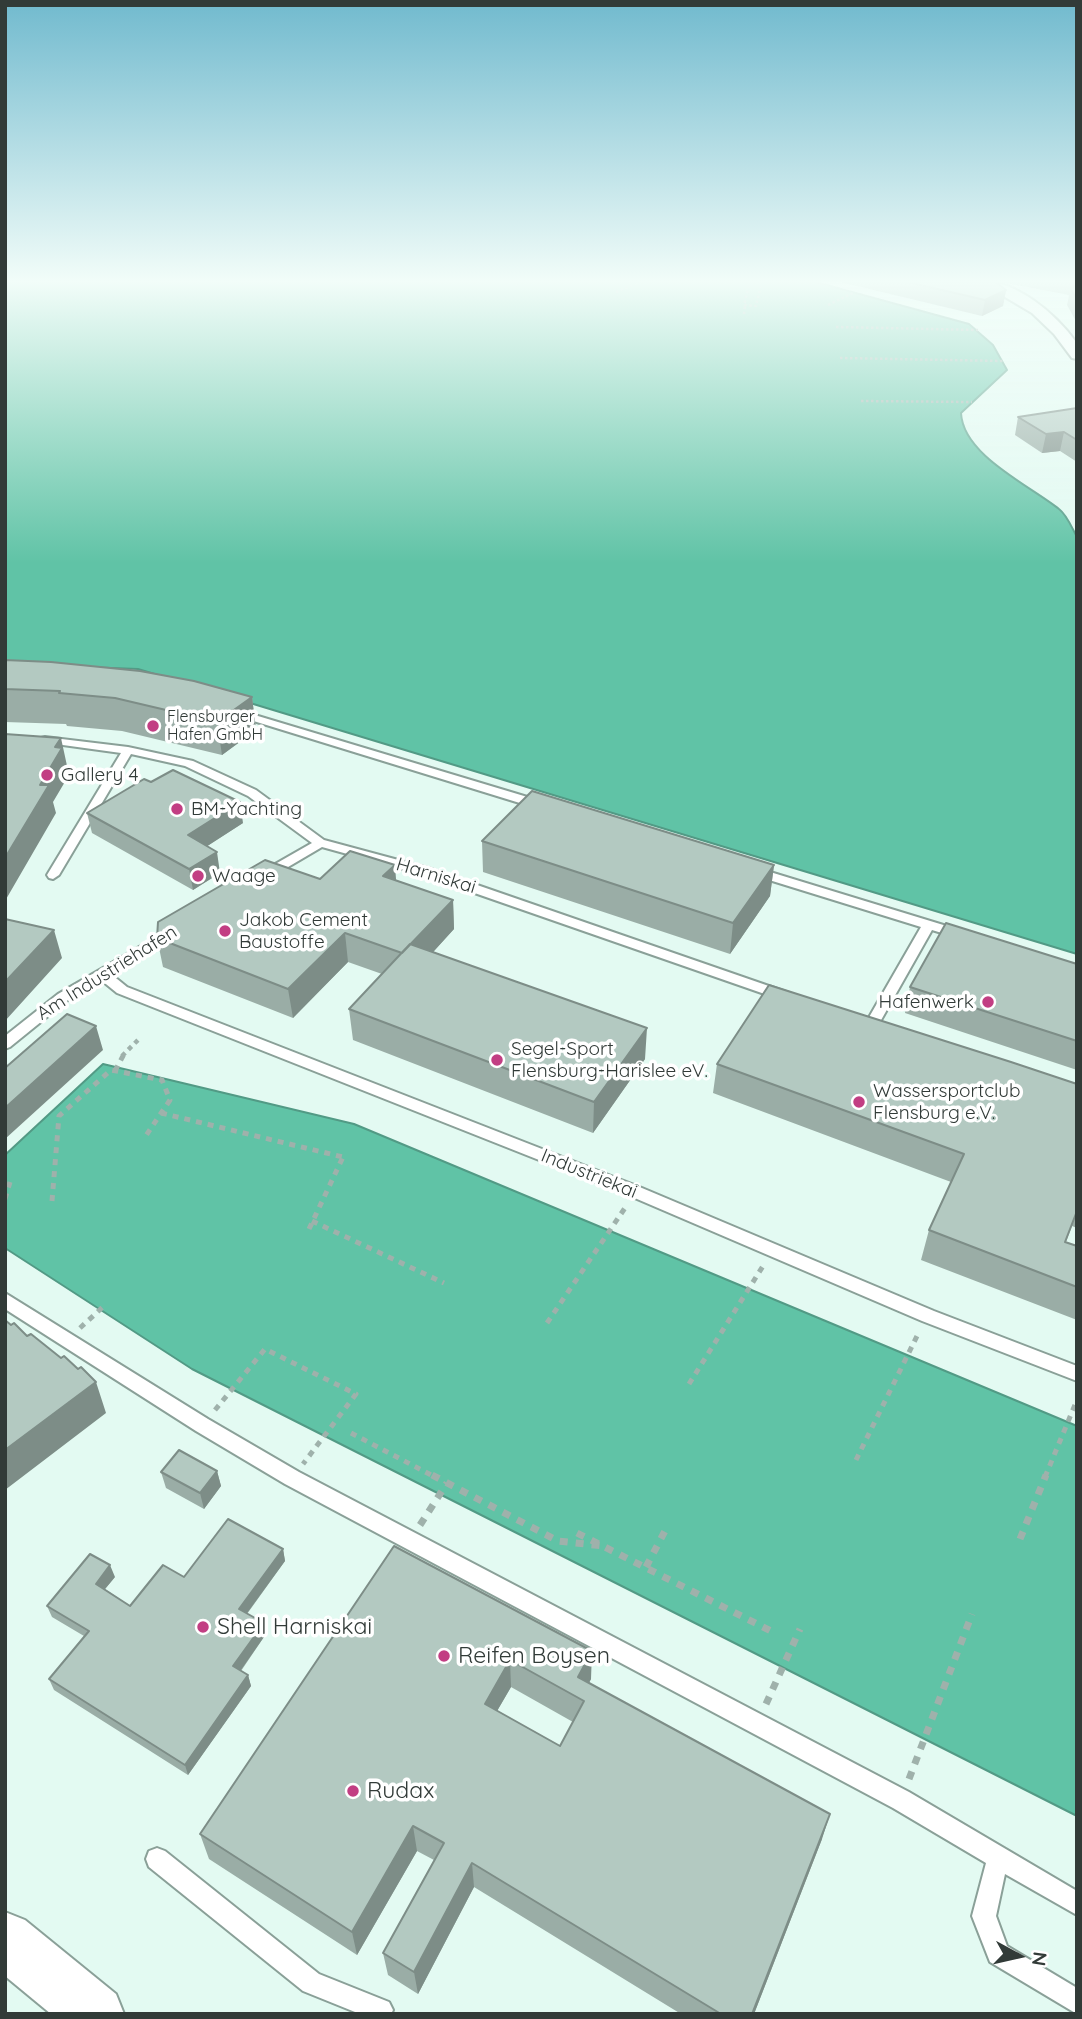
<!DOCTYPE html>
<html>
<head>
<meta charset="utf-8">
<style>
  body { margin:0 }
  #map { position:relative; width:1082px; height:2019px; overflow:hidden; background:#e3faf2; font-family:Quicksand,sans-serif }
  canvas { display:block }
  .frame { position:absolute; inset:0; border:7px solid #323b38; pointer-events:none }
  .north { position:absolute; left:984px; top:1921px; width:70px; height:70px; -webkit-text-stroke:5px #fff; paint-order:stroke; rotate:98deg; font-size:19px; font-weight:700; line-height:28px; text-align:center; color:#323b38 }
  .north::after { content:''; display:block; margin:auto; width:24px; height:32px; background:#323b38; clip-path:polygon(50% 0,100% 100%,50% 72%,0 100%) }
</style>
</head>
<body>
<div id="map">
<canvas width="1082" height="2019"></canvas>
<div class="frame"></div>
<div class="north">N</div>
</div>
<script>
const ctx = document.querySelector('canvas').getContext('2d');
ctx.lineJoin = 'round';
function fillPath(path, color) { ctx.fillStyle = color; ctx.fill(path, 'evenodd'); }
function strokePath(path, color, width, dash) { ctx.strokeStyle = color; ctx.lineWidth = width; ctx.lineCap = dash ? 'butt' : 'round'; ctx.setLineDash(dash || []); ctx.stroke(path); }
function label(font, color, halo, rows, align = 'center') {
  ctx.font = font + ' Quicksand,sans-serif'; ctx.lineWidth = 7; ctx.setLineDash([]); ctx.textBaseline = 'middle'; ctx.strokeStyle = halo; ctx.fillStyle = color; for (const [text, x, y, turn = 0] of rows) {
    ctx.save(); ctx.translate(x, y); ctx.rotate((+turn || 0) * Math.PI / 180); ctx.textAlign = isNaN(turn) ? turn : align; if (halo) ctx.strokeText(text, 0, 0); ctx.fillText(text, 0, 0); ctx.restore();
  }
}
const water = new Path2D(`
  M5,281H812L969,324L993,345L1007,370L961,413C963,455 1029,485 1059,509C1067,515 1072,528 1077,537V954L138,669L5,664Z
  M103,1064L354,1124L1077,1426V1816L192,1369L5,1248V1155Z`);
fillPath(water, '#60c3a6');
strokePath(water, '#529a85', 2);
const service = new Path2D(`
  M238,710L544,802L546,805L540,809L536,808L234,715L232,713Z
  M45,737L128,747L193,761L256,790L324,840L428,868L789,993L791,996L784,1001L779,999L420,874L322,847L271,877H263L261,874L263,871L312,843L248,796L185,766L131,754L59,875L53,879L49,878L47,875L121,753L41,742V738Z
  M757,868L963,931L965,934L958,938L932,930L876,1029H866L864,1026L921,927L753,875L751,872Z
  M172,928L179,932L177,935L111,974L127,987L642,1188L934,1311L1077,1366V1381L922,1321L630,1196L117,993L101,980L68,1000L10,1047L5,1049V1036L58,994Z
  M5,1293L208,1419L299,1472L909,1792L1077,1891V1915L1005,1874L996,1916L1007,1946L1077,1988V2014L990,1962L972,1916L986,1863L893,1808L285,1484L196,1431L5,1309Z
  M157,1848L165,1851L319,1974L389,2002L393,2010L391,2014H360L303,1991L149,1867L146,1859L149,1851Z`);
const minor = new Path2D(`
  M978,281C1015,279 1055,313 1076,342L1077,359L1072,358L1054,334L1032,313Z`);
const tertiary = new Path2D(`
  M5,1912L25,1920L116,1994L124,2014H51L5,1976Z`);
strokePath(service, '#8aa098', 4);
strokePath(minor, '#8aa098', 4);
strokePath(tertiary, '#8aa098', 4);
strokePath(new Path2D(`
  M750,281L744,305L756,306L762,281
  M516,286L520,281
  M616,292L643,281
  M828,305L855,292
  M744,314L745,305
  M836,327L978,330
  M840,358L1003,361
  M861,401L972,402`), '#9fb1ab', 2.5, [2.5, 2.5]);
strokePath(new Path2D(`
  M122,1056L141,1037`), '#9fb1ab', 4.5, [4.5, 4.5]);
strokePath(new Path2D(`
  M115,1071L124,1054
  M161,1113L347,1158
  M5,1199L10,1182
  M52,1201L59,1116L111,1070L162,1080L170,1100L145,1137
  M312,1221L444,1283
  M309,1229L343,1157
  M547,1323L627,1205
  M80,1328L105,1305
  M689,1384L763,1266
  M215,1410L265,1349L356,1394L303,1464
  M351,1433L435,1477
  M856,1460L919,1332
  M1045,1477L1077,1400`), '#9fb1ab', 5, [6, 6]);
strokePath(new Path2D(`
  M432,1475L558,1541L604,1546
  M420,1525L447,1483
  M577,1533L771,1631
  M1020,1539L1046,1475
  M646,1567L666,1529
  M766,1704L800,1629
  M909,1779L972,1614`), '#9fb1ab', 7, [8, 8]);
fillPath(service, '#fff');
fillPath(minor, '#fff');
fillPath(tertiary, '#fff');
fillPath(new Path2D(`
  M836,281H994L1006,290L1003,306L982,316Z
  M996,281H1077V323L1067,305L1069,295Z
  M1077,408V462L1060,451L1042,453L1015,435L1018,417Z
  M5,660L252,697L256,730L222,755L122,731L67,726L66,724L5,722Z
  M87,813L243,823L207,846L220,873L193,890L92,833Z
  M482,841L774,865L770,896L730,954L483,872Z
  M320,879L396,880L453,900L454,929L433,952L645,1059L593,1133L353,1040L349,1009L382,974L348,962L293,1018L163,967L157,938Z
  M1077,964V1070L905,1013L910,987Z
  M717,1064L1077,1084V1228L1072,1226L1066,1242L1077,1246V1320L921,1260L929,1230L951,1182L713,1093Z
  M217,1471L221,1486L204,1509L166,1488L161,1472Z
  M394,1546L591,1679L589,1683L822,1839L754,2014H681L474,1887L418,1994L388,1975L383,1953L434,1860L417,1851L357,1955L209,1859L200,1834ZM511,1687L573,1722L560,1746L497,1711Z
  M283,1549L285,1561L247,1614L266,1634L241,1671L248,1675L251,1686L188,1775L54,1690L49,1679L84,1636L52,1617L47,1606L115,1577L105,1589L130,1606L184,1577Z`), '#9aada6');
fillPath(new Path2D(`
  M1006,290L1003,306L982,316L985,300Z
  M1064,432L1060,451L1042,453L1046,434Z
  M252,697L256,730L222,755L217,722Z
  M61,738L69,775L53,802L56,813L5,901V858L40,785L55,747Z
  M240,802L243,823L192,856L188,835Z
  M217,852L220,873L193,890L189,869Z
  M395,865L397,893L383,876Z
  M774,865L770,896L730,954L733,923Z
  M453,900L454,929L405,983L403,953Z
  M54,930L62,958L5,1021V982Z
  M345,933L348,962L293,1018L288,989Z
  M96,1026L103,1050L5,1139V1108Z
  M647,1028L645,1059L593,1133L594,1102Z
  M96,1382L106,1413L5,1490V1450Z
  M217,1471L221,1486L204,1509L200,1493Z
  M283,1549L285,1561L242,1620L239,1609Z
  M110,1565L115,1577L100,1595L96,1584Z
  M264,1623L266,1634L236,1677L233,1666Z
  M592,1651L591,1679L580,1699L578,1677Z
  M510,1660L511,1687L486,1730L485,1704Z
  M248,1675L251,1686L188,1775L185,1765Z
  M830,1814L822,1839L754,2014H752Z
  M413,1826L417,1851L357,1955L352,1932Z
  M472,1863L474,1887L418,1994L414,1972Z`), '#7d8d87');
const building = new Path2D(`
  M903,281H994L1006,290L985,300Z
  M1077,284V300L1071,289Z
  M1077,408V440L1064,432L1046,434L1018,417Z
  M5,660L51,662L140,671L194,681L252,697L217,722L115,698L59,693L60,691L5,689Z
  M5,734L61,738L55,747L62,748L40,785H49L5,858Z
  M173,770L240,802L188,835L217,852L189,869L87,813L144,779L151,782Z
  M532,791L774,865L733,923L482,841Z
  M350,851L395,865L383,876L453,900L402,953L345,933L288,989L157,938L158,922L265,860L320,879Z
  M5,919L54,930L5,982Z
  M946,923L1077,964V1041L910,987Z
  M410,944L647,1028L594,1102L349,1009Z
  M769,985L1011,1062L1077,1084V1211L1065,1242L1077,1246V1287L929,1230L964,1154L717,1064Z
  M67,1014L96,1026L5,1108V1068Z
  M5,1320L11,1325L14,1323L27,1336L31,1334L61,1358L64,1356L78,1369L81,1367L96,1382L5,1450Z
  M179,1450L217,1471L200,1493L161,1472Z
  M228,1519L283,1549L239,1609L264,1623L233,1666L248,1675L185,1765L49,1679L89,1631L47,1606L90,1554L110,1565L96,1584L130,1606L163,1565L184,1577Z
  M394,1546L592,1651L578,1677L830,1814L752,2014H721L472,1863L414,1972L383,1953L444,1843L413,1826L352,1932L200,1834ZM510,1660L584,1701L560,1746L485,1704Z`);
fillPath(building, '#b3c9c1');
strokePath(building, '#7d8d87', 2);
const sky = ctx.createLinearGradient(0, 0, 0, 563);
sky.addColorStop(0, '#71bace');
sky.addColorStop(0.5, '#f2fdf9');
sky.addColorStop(1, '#f2fdf900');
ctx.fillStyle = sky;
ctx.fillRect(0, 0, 1082, 563);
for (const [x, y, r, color] of [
  [153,726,7,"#c23e83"],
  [47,775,7,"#c23e83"],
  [177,809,7,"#c23e83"],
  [198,876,7,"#c23e83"],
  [225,931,7,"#c23e83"],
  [988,1002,7,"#c23e83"],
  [497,1060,7,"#c23e83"],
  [859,1102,7,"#c23e83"],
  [203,1627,7,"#c23e83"],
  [444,1656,7,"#c23e83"],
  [353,1791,7,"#c23e83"]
]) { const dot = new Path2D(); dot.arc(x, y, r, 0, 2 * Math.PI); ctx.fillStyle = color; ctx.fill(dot); strokePath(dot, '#fff', 2.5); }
label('16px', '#323b38', '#fff', [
  ["Flensburger",167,717],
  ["Hafen GmbH",167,735]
], 'left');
label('19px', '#323b38', '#fff', [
  ["Gallery 4",61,775],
  ["BM-Yachting",191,809],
  ["Waage",212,876],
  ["Jakob Cement",239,920],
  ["Baustoffe",239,942],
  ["Hafenwerk",974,1002,"right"],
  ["Segel-Sport",511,1049],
  ["Flensburg-Harislee eV.",511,1071],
  ["Wassersportclub",873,1091],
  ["Flensburg e.V.",873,1113]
], 'left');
label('19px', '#323b38', '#fff', [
  ["Harniskai",436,876,17],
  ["Am Industriehafen",107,973,-32],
  ["Industriekai",589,1174,22]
]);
label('23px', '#323b38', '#fff', [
  ["Shell Harniskai",217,1627],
  ["Reifen Boysen",458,1656],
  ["Rudax",367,1791]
], 'left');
</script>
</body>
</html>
